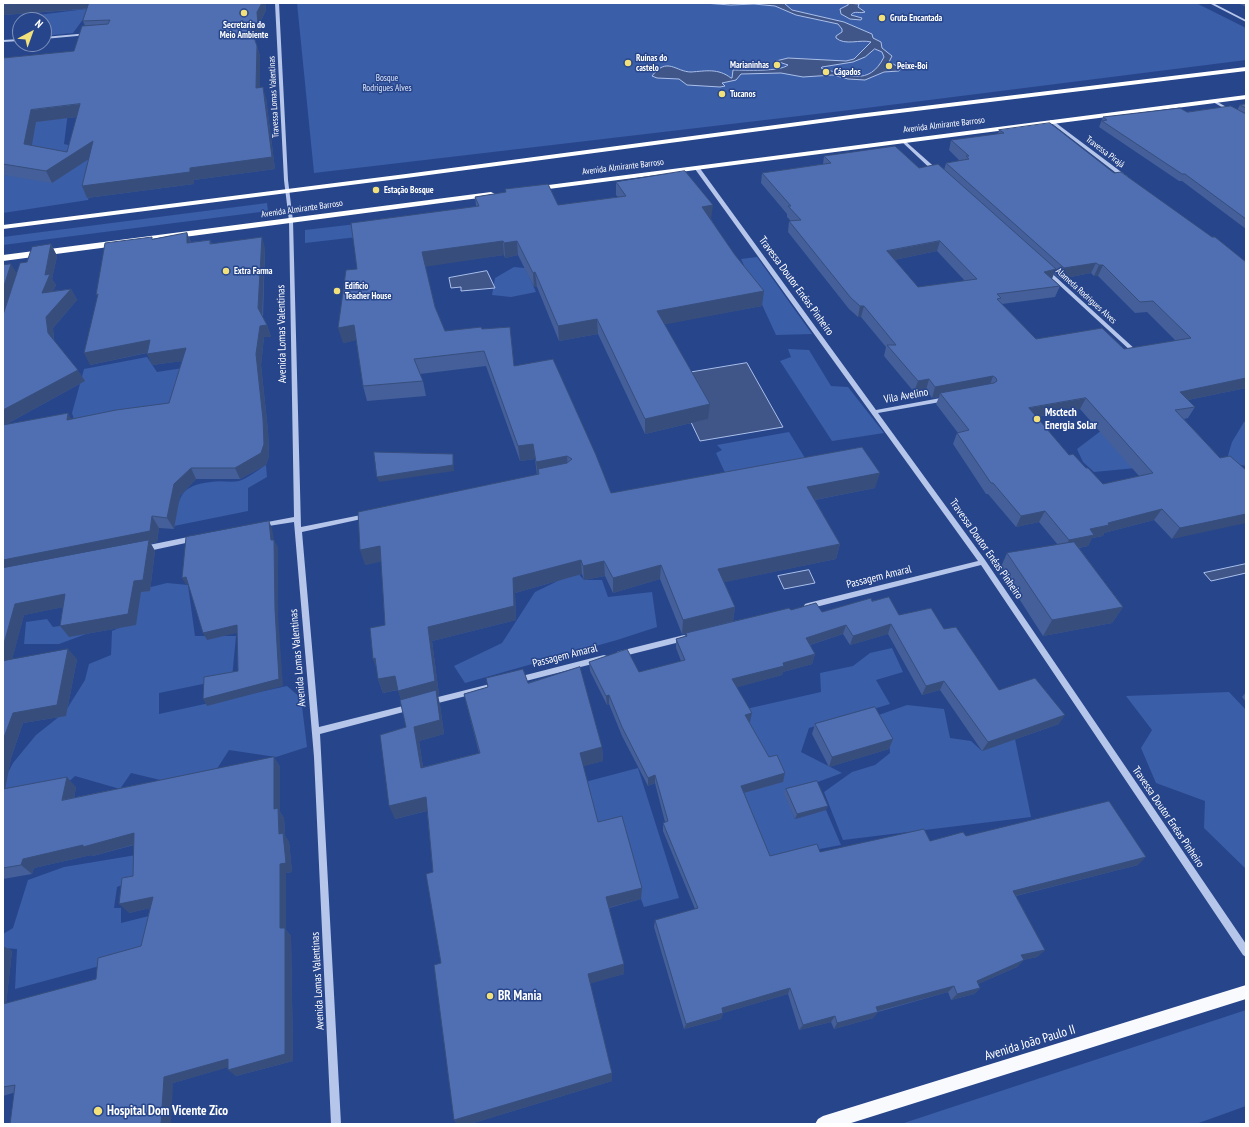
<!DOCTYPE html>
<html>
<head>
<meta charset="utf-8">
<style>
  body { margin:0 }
  #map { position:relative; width:1249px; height:1127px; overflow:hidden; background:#27458b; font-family:"PT Sans Narrow",sans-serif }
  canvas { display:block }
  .frame { position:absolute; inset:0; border:4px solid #fff; pointer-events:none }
  .north { position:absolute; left:12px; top:12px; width:40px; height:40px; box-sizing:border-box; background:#27458b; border:1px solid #7d8fb9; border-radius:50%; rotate:41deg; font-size:11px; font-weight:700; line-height:16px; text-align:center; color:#fff }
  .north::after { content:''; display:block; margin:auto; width:14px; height:18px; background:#f2e07b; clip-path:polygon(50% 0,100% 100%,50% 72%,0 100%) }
</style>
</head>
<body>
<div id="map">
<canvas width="1249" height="1127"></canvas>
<div class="frame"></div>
<div class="north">N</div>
</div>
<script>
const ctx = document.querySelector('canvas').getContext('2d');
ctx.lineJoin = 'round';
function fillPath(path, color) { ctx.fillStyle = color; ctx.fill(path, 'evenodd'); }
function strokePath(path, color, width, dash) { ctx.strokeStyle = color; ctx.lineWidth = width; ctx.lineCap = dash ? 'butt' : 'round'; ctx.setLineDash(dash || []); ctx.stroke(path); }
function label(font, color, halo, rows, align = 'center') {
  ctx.font = font + ' "PT Sans Narrow",sans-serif'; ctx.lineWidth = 3; ctx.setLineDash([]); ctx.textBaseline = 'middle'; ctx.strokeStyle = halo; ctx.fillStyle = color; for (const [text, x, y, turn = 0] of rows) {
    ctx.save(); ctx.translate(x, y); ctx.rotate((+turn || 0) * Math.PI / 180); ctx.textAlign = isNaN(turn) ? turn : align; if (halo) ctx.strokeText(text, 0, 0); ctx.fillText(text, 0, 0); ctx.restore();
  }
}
fillPath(new Path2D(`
  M297,3H1196L1246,28V60L850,110L314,173Z
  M86,9L89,14L108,17L84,18L73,33L44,36V20H36L38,15Z
  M68,112L64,144L100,153L88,200L3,213V119Z
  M267,203L268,211L3,245V237Z
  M399,219L401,232L305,243V230Z
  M757,257L812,334L776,335L741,259Z
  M514,267L525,268L536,292L511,297L492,295L495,278Z
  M788,349L809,350L831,386L848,387L884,433L832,441L780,361L791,357Z
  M147,357L157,372L183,368L185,409L78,432L72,413L84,369Z
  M1246,421V466L1226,462L1232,442L1244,422Z
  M1106,427L1136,468L1094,472L1083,462L1077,449Z
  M789,432L805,458L726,475L716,453L722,450L717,445Z
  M266,465L267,477L248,488V511L174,526C180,497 178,486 211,482C221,480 230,483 239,481C248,478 258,470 266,465Z
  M575,570L584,580H602L608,597L652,592L657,627L617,640L465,683L454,666L502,643L535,592L560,580Z
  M167,583L188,585L195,636H236L232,678L159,693V714L287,686L301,698L307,747L276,757L229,750L213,775L177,784L131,773L120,789L75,776L59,791L3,793V782L13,763L36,735L65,712L85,680L89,664L111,655L112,631L136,621L135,591Z
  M47,619L53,627L73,624L86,634L59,644H24L26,622Z
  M892,648L903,672L876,680L890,704L809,728L801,752L842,773L785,794L795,819L826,810L841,845L766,859L716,775L744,724L746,709L821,692L820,673L853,666L870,653Z
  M1229,692L1246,710V869L1204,828L1205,801L1156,783L1141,748L1152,730L1126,696Z
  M907,705L944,709L950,738L971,741L982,751L1015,739L1031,817L843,840L824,792L852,772L875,765L890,753L889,736L876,716Z
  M638,768L679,898L644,907L641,899L599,835L585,782Z
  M136,855V879L117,887L114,908H121V923L173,910L140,955L15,989L17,949L3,948V934L13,928L28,880L64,867Z
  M1246,1010V1106L1196,1124H901Z`), '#3b5ea8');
const water = new Path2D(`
  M704,3H784L792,10L844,22L872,34L873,38L881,42L882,48L892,56L889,62L901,68L899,71L884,72L865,80L848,79L833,75L803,77L781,73L741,74L736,80L722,83L725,86L720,87L687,85L679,79L657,78L652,76C667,56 676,72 691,72C706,71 718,68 731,78H732L733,70C745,70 780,72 788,65L776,61L788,58L846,61L854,59L871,42C860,39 845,46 836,38V36L842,32V29L838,24L796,15L775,6L754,4L731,5ZM875,49L882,52L884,57C869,87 847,75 821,68L822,67L853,62L865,57Z
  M847,3L859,4L858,7L865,12C860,14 854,10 851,15L862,18L861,20L850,19L841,14L840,9L848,5Z
  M487,271L495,288L461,291V287L451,288L449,278Z
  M747,363L783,427L700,441L669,376Z
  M1246,564V573L1211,581L1204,573Z
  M809,570L815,583L784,589L778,576Z`);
fillPath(water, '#405689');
strokePath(water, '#aabfea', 1);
fillPath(new Path2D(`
  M275,3H279L288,180L293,221L301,527L366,514L369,516L366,518L302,532L319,727L411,704L414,705L415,707L414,709L411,710L320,734L341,1124H331L314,757L294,522L262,527L259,525L262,523L294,517L289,221L284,180Z
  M1209,3H1213L1246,20V22Z
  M89,33L88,35L44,39V37Z
  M20,39V41L3,42V40Z
  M1214,100L1246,118V121L1213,102L1212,101Z
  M1050,120H1052L1128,177V179H1124L1050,122Z
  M902,140H904L939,171V173H935L902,142Z
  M695,167H699L876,410L946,397L948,398V400L946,401L878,413L985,560L1246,944V957L1243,955L981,565L808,609L805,608L804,606L805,604L808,603L978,561L695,169Z
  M1046,268L1136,350V352H1132L1044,271V269Z
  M193,536L196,539L195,541L144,552L141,549L144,546Z
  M684,635L687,636L688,638L687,640L684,641L620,657L617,656L616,654L617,652L620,651Z
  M604,655L607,656L608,658L607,660L604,661L518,683L515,682L514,680L515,678L518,677Z
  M494,683L497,684L498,686L497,688L494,689L430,705L427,704L426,702L427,700L430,699Z`), '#b5c6ea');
fillPath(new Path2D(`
  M1246,985V999L848,1124H815L818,1119L823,1116Z`), '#f9fafe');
fillPath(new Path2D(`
  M1246,67V71L858,118L406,178L3,229V225L406,174L858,114Z
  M1246,95V99L533,191L529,189L533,187Z
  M491,192L495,194L494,196L3,261V255Z`), '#fff');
fillPath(new Path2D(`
  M3,3H265L266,10L260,23L261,35L254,36L260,56V88L266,98L275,169L194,180V184L87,198L88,159L52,183L3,175V58L74,51L85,26L83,21L87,9L3,15ZM77,117L67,152L32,145L36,122Z
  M1238,3H1246V7Z
  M1246,104V229L1182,181H1179L1099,127L1103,117L1187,112L1237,110L1240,105Z
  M999,130L1114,173L1246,262V388L1188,400L1195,407L1188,418L1184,419L1220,458L1230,456L1172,539L1154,520L1104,533L1103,536L1092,538L1088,546L1079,548L1123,607L1112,623L1043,636L1000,569L1007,553L1058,545L1039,522L1016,527L988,494H986L953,444L957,433H958L936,404L939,397L932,398L926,390L914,392L884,356L886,347L861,317H858L849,309L788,232L789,221H791L787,217V214L761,183L762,173L823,164L824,156L919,168L944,170L946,163L960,161L949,150L951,140L998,134ZM937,251L965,281L918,287L894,260ZM1091,273L1094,276H1098L1135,313L1147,312L1176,341L1124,349L1036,339L1002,304L1055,297L1060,286L1052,279L1054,274L1060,279ZM1080,409L1139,476L1103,484L1086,468L1069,455L1037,417Z
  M616,182L711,219L762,306L664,324L708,419L645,434L598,334L559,341L537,287H534L518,255L505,258L504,255L425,266L435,307L445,331L482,329L514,366L611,493L875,488L815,500L840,544L836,559L724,582L735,607L733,621L791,610L822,612L872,601L899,615L944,629L999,690L1059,724L982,751L940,690L922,695L888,634L850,645L843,634L810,645L815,654L812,664L783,672L782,675L737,687L749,722L769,757L785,773L783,782L744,793L770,856L820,852L930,841L966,836L1138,865L1016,896L1045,950L1037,957L1023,960L1017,967L978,984L980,988L974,994L951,1000L948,992L878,1012L873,1018L834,1029L831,1022L799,1030L788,994L723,1013L721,1019L684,1029L654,927L655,920L695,909L663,831V823L665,822L655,783L648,786L622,736L609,704L607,705L590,671L589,662L639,672L681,661L676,648V639L685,636L686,633L682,634L660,579L613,593L605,576L584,580L582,574L515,593L516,620L432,641L439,695L438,696L440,705L444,734L419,741L423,767L479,753L464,694L488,687L486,678L528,683L602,747L603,761L583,766L598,822L642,888L641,899L609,908L624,974L590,983L612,1081L470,1124H457L454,1120L433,872L427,811L395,819L406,727L401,699L398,690L383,693L378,679L385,625L381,561L365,565L537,475L535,459L520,461L486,366L420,374L423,381L426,396L367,401L363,386L356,340L343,343L357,269L476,206L475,197L506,192L505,189L558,205L618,197L616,195Z
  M187,233L191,242L210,240L212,244L265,248L263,317L267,325L271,337H264L261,365L268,431L269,456L266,465L240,479H196L180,496L174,529L159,528L157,542L151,544L155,551L150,591L141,592L136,625L69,637L63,607L24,615L12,659H77L66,716L23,723L11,758L5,789L76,787L74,798L274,757L280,767V812L284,818L285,836L289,842L292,872L286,873V930L291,936L293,1061L236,1076L228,1067L173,1083L13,1093L3,1096V946L12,951L6,1004L96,979L141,946L150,908L129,913L133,876L134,845L93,856L91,855L34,868L32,874L3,879V881V265L16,273L27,262L51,244L57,256L52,279L56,285L53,291L71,289L77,300L53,328L54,340L85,381L5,425L68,413L71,419L169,403L182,361L152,365L147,353L90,365L153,239Z
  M1246,692V702L1242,697Z
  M815,724L893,739L889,749L829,767L812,734Z
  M786,789L826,810L795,819L784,794Z`), '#445f99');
fillPath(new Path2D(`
  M27,3H92L94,8L3,15V5Z
  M262,3H265L266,10L260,23L261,35L253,36L250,26L257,12Z
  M257,46L260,56V99L256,88Z
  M263,87L266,98L275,169L194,180V184L87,198L82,186L190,168Z
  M80,104L85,116L36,122L30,156L24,144L31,110Z
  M93,141L98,153L52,183L46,171Z
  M713,205L711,219L701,221L702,207Z
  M187,233L191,244L187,243Z
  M262,237L265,248L262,319L258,308Z
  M503,241L504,255L424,267L422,252Z
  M517,241L518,255L505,258L504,243Z
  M940,241L937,251L884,262L887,251Z
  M51,244L57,256L52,279L56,285L48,304L42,293Z
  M1096,263L1091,273L1060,279L1064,268Z
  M11,264L18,275L3,320V289Z
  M1099,265H1103L1098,276H1094Z
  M1056,269L1051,280L1044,272Z
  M535,272L537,287H534L533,273Z
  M71,289L77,300L53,328L54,344L48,333L46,317Z
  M764,291L762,306L657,326V311Z
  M860,306H864L861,317H858Z
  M597,319L598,334L559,341L558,326Z
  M267,325L271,337H264L261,365L268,431L269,456L266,465L240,479L235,468L256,354L260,326Z
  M354,325L358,340L343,343L338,328Z
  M150,340L155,351L90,365L84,353Z
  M186,348L191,360L152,365L147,354Z
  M78,370L85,381L3,426V410Z
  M993,376L989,388L940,393L939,397L932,398L935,387Z
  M1246,378V388L1173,403L1180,392Z
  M929,379L926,390L914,392L918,381Z
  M1086,398L1080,409L1024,419L1029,408Z
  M710,404L708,419L645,434V419Z
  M68,413L75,425L67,420Z
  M533,444L535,459L520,461L518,446Z
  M453,454L454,471L379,482L377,477Z
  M567,456L568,471L538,469V477L536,462Z
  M191,468L196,479L180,496L174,529L167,518L174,484Z
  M880,473L875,488L804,502L807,487Z
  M1162,509L1154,520L1104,533L1103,536L1092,538L1088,546L1063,551L1069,540L1090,529L1108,523Z
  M1045,511L1039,522L1016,527L1021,516Z
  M1246,514V523L1172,539L1180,528Z
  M152,516L159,528L157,542L151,544L155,551L150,591L141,592L136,625L69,637L60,626L134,581L3,573V560Z
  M269,521L272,528L275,547L274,540L278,547V616L283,686L207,706L203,699L279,679L271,540Z
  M840,544L836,559L716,584L718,569Z
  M380,546L384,561L365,565L360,550Z
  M581,560L582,574L515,593L516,620L432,641L439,695L438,696L440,705L444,734L419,741L425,781L421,768L414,727L403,704L398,691L428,627L513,578Z
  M604,561L605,576L584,580L583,566Z
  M661,565L660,579L613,593V578Z
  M186,577L190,584L186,585L182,578Z
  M65,594L74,605L24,615L9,672L3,666V647L15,604Z
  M735,607L733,621L682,634L683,620Z
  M1123,607L1112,623L1043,636L1052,620Z
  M891,624L888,634L850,645L853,636Z
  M237,625L241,632L207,640L203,633Z
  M846,625L843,634L803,647L806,638Z
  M68,649L77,659L66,716L23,723L11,758L3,801V740L13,713Z
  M815,654L812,664L783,672L782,675L731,689L732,679L783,663Z
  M375,658L378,673L373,659Z
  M395,676L400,689L383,693L378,679Z
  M944,681L940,690L922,695L926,686Z
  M609,695V704L607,705L606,696Z
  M752,713L750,722L744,724L745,715Z
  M1065,715L1059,724L982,751L988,742Z
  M893,739L889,749L829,767L832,757Z
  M602,747L603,761L581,767L580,753Z
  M274,757L280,767V812L284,818L285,836L289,842L292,872L286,873V930L291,936L293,1061L236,1076L228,1070L280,928L279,834L274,809Z
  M785,773L783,782L740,794L741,786Z
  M655,775V783L648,786V778Z
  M67,777L76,787L72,810L62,800Z
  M426,797L430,810L395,819L389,806Z
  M828,806L826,810L795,819L797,814Z
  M134,833L143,842L93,856L91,855L34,868L32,874L21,865L23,859Z
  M1146,857L1138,865L1007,898L1013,891Z
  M642,888L641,899L607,908L606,897Z
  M153,897L162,905L129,913L119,904Z
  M3,946L12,951L5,1014L3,1013Z
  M1045,950L1037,957L1014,962L1021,955Z
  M1024,960L1017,967L971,987L977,981Z
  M624,964V974L589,984L588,974Z
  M954,986L948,992L871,1013L876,1007Z
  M790,988L788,994L723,1013L721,1019L684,1029L686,1024L722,1008Z
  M980,988L974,994L951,1000L957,994Z
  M878,1012L873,1018L834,1029L837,1023Z
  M835,1016L831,1022L799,1030L803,1025Z
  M228,1059L236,1065L173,1083L171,1124H161L164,1077Z
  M612,1073V1081L470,1124H457L454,1120Z`), '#374e7d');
const building = new Path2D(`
  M3,3H27L3,5Z
  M89,3H262L257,12L258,25L250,26L257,46L256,88L263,87L272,157L190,168V172L82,186L93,141L46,171L3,164V58L74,51L82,26L108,24L110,20L83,21ZM80,104L67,152L24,144L31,110Z
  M1246,104V108L1240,105Z
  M1231,106L1246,114V219L1185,174H1182L1102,121L1107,120L1103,117L1180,108L1187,112Z
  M1050,123L1114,173L1121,172L1212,237H1215L1246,262V378L1180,392L1195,407L1175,410L1220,458L1230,456L1246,470V514L1180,528L1162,509L1108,523L1109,525L1090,529L1094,535L1069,540L1045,511L1021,516L993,483H991L957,433L969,430L940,393L994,383L997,381L996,378L993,376L935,387L929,379L918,381L887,345H896L864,306H860L851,298L789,221L801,220L788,206H791L762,173L831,163L824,156L895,146L919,168L938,164L1056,269L1044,272L1060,286L997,294L1001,298L997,299L1036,339L1102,328L1124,349L1191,338L1153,301L1140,302L1103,265H1099L1096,263L1064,268L946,163L969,159L966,156H969L951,140L1004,133L999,130ZM940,241L977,279L918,287L887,251ZM1086,398L1153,473L1103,484L1088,468H1086L1073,454L1069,455L1029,408Z
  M685,171L713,205L702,207L735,255L764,291L657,311L710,404L645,419L597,319L558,326L535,272L533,273L517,241L504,243L503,241L422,252L435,307L445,331L481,327L482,329L510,327L514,366L553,359L596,455L611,493L862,447L880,473L807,487L840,544L718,569L735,607L683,620L661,565L613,578L604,561L583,566L581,560L513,578L514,606L428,627L435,681L398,691L395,676L378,679L375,658L373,659L370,628L385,625L380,546L360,550L358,512L539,474L538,469L567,463L572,459L567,456L536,462L533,444L518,446L484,351L414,359L423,381L363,386L354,325L338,328L346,270L357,269L351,223L479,206L475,197L506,192L505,189L548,184L558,205L626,196L616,182Z
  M187,233V243L210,240V244L262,237L258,308L267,325L260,326L256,354L263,419L264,444L261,453L235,468H191L174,484L167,518L152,516L150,531L3,560V425L68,413L67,420L116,410L169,403L186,348L147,354L150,340L84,353L98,294L96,295L105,243L152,237V239Z
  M51,244L45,275L50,274L42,293L71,289L46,317L48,333L78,370L3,410V315L20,263L27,262L32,247Z
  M11,264L3,289V265Z
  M374,452L453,454V465L377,477Z
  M269,521L271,540H274L275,609L279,679L203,699L204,677L238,671L237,625L203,633L186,577L182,578L186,537Z
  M149,540L143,580L134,581L128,614L60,626L65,594L15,604L3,647V568Z
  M1074,542L1123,607L1052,620L1007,553Z
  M889,597L899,615L931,608L944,629L956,627L999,690L1035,678L1065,715L988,742L944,681L926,686L891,624L853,636L846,625L806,638L815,654L783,663L784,666L732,679L752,713L745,715L769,757L777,755L785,773L741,786L770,856L817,844L820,852L924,829L930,841L963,832L966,836L1109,801L1146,857L1013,891L1045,950L1021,955L1024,960L977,981L980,988L957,994L954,986L876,1007L878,1012L837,1023L835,1016L803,1025L790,988L722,1008L723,1013L686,1024L655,920L698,908L663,823L668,821L655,775L648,778L622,727L609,695L606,696L589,662L627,649L639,672L685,660L676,639L687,636L686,633L789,608L791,610L816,603L822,612L871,598L872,601Z
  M68,649L57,705L13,713L3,740V661Z
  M580,667L602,747L580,753L598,822L622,816L642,888L606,897L624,964L588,974L612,1073L454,1120L434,965L441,963L426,874L433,872L426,797L389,806L380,735L406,727L400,700L436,690L440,720L414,727L421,768L480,753L464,694L488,687L486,678L523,669L528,683Z
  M875,707L893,739L832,757L815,724Z
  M274,757V809L278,808L279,834L283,833L286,863L280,864V928H285V1054L228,1070V1059L164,1077L161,1124H10L15,1085L3,1087V1004L96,979L98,958L141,946L153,897L119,904L122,878L133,876L134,833L83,847V845L23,859L21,865L3,868V789L67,777L62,800Z
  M817,781L828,806L797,814L786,789Z`);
fillPath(building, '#4f6fb2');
strokePath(building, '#374e7d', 1);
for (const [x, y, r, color] of [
  [244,13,4,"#f2e07b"],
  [882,18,4,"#f2e07b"],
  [628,63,4,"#f2e07b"],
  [777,65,4,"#f2e07b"],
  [889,66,4,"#f2e07b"],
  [826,72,4,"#f2e07b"],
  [722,94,4,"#f2e07b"],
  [376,190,4,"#f2e07b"],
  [226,271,4,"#f2e07b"],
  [337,291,4,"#f2e07b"],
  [1037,419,4,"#f2e07b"],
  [490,996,4,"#f2e07b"],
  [98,1111,5,"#f2e07b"]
]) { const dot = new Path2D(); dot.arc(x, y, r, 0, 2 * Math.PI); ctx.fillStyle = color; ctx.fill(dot); strokePath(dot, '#27458b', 1.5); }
label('bold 9px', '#fff', '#27458b', [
  ["Gruta Encantada",890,18],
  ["Secretaria do",244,25,"center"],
  ["Meio Ambiente",244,35,"center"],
  ["Ruínas do",636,58],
  ["castelo",636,68],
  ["Marianinhas",769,65,"right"],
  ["Peixe-Boi",897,66],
  ["Cágados",834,72],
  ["Tucanos",730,94],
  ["Estação Bosque",384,190],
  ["Extra Farma",234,271],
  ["Edificio",345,286],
  ["Teacher House",345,296]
], 'left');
label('9px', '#dae3f8', '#27458b', [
  ["Bosque",387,78],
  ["Rodrigues Alves",387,88]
]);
label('9px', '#fff', '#27458b', [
  ["Travessa Lomas Valentinas",274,97,-93],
  ["Avenida Almirante Barroso",944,125,-7],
  ["Travessa Pirajá",1105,152,37],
  ["Avenida Almirante Barroso",623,167,-7],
  ["Avenida Almirante Barroso",302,209,-8],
  ["Alameda Rodrigues Alves",1086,296,42]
]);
label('11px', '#fff', '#27458b', [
  ["Travessa Doutor Enéas Pinheiro",796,286,54],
  ["Avenida Lomas Valentinas",282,334,-91],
  ["Vila Avelino",906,396,-10],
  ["Travessa Doutor Enéas Pinheiro",986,549,55],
  ["Passagem Amaral",879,577,-14],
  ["Passagem Amaral",565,656,-14],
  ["Avenida Lomas Valentinas",298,658,-95],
  ["Travessa Doutor Enéas Pinheiro",1168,817,56],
  ["Avenida Lomas Valentinas",318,981,-93]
]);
label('bold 11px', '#fff', '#27458b', [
  ["Msctech",1045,413],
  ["Energia Solar",1045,426]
], 'left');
label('bold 13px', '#fff', '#27458b', [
  ["BR Mania",498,996],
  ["Hospital Dom Vicente Zico",107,1111]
], 'left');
label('13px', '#fff', '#27458b', [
  ["Avenida João Paulo II",1030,1043,-17]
]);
</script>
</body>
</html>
